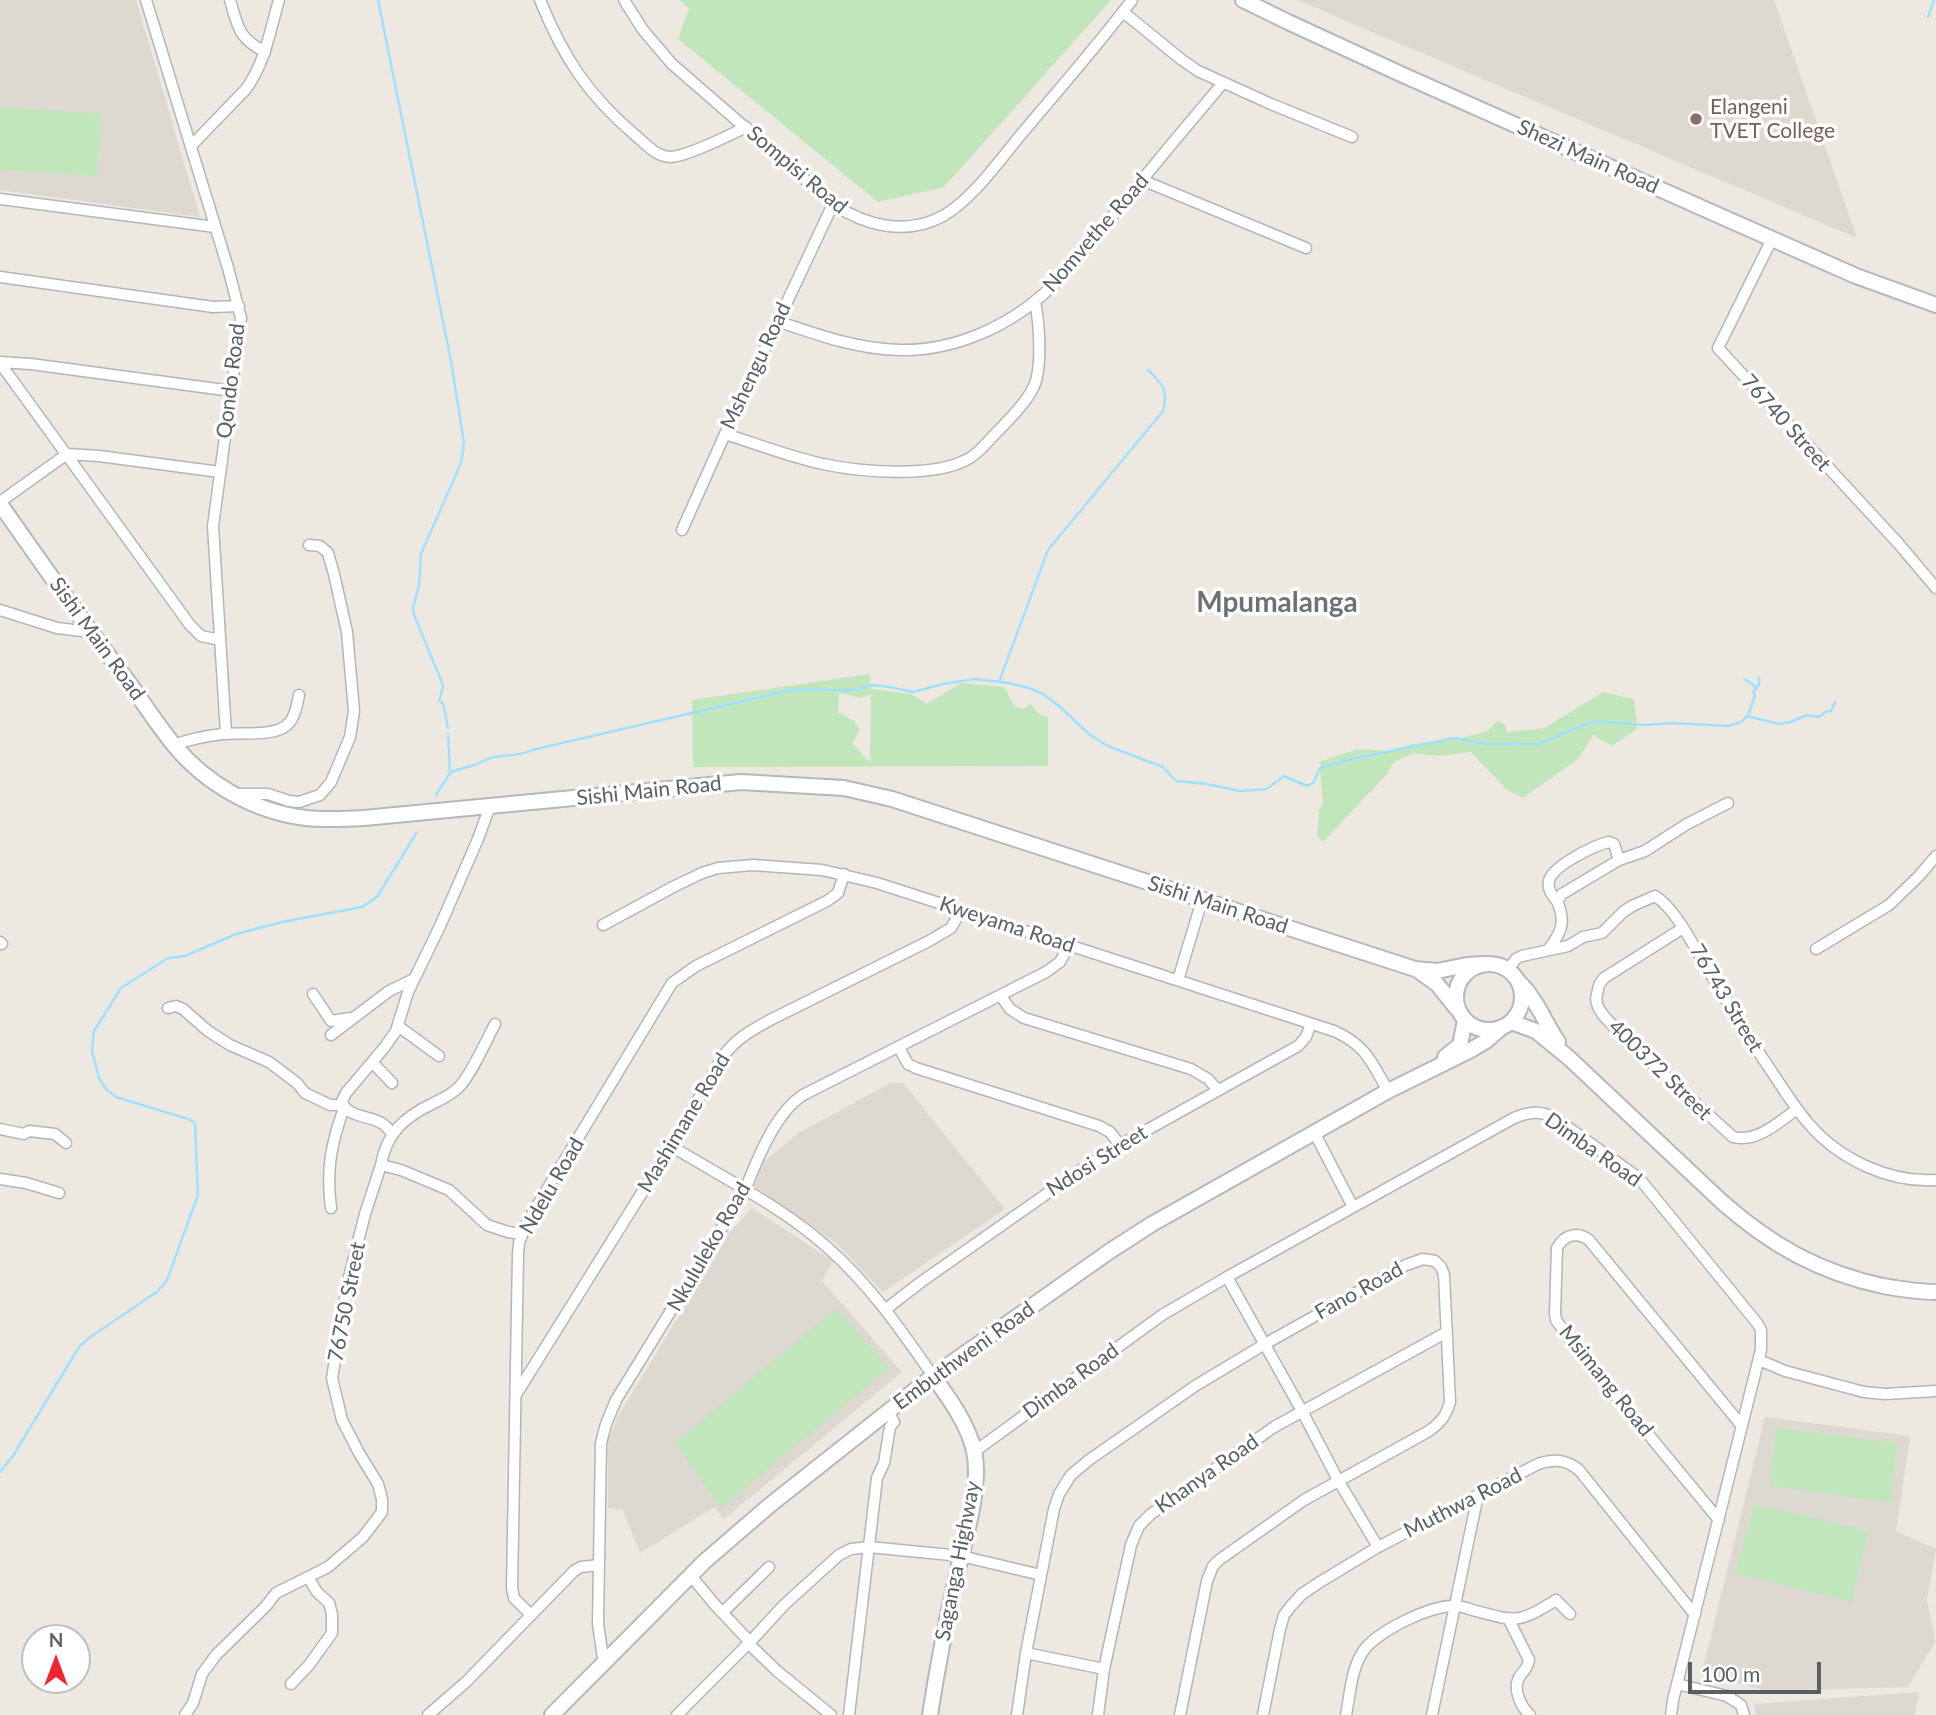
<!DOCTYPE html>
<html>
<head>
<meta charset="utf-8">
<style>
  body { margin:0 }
  #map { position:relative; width:1936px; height:1715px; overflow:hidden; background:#ede9e1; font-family:Lato,sans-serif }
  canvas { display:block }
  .north { position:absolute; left:21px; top:1624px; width:70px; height:70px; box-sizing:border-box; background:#fff; border:2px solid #bdbfc1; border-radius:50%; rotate:0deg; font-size:19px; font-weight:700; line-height:28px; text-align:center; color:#5a5f63 }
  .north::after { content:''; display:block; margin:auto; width:24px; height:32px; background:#f0252e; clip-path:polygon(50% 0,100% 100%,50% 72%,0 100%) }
  .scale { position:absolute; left:1688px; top:1662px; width:133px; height:32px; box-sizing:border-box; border:4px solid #5a5f63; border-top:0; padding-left:9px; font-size:21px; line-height:24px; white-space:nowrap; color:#5a5f63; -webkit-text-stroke:5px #fff; paint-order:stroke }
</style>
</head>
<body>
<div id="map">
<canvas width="1936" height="1715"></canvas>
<div class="north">N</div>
<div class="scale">100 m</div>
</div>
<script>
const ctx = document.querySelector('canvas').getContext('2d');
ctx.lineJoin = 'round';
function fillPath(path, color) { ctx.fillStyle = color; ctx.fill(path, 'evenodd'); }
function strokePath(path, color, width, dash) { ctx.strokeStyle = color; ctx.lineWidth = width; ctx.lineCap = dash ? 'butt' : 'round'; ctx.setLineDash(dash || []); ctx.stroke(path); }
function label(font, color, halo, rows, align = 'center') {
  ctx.font = font + ' Lato,sans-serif'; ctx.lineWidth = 7; ctx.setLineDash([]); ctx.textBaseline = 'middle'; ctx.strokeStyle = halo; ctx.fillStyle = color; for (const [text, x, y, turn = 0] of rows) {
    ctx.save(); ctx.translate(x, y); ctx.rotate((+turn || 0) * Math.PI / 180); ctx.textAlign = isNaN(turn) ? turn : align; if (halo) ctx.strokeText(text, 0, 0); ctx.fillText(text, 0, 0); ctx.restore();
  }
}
fillPath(new Path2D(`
  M0,0H136L200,217L0,190Z
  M1297,0H1774L1857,238Z
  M891,1083H903L1005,1209L883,1292L836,1243L754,1186L764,1162L798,1133Z
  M752,1208L833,1261L822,1281L902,1372L724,1519L714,1507L640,1553L623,1510L608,1508V1442L617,1418L730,1232Z
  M1765,1417L1910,1436L1896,1531L1936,1549L1927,1599L1935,1642L1908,1687L1765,1691L1702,1673Z
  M1919,1692L1915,1715H1756L1754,1704Z`), '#ddd8d0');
fillPath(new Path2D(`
  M679,0H1111L944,187L878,202L678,39L689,8Z
  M0,107L103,114L96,176L0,170Z
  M869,674H870L871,689L911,694L927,704L961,683L1004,687L1014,706L1024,709L1031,704L1040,715L1048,717V766L693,767L692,700ZM839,693L862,698L871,694L870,763L852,743L860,730L854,721L838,712Z
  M1603,692L1634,699L1637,729L1612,746L1593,735L1578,759L1523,798L1507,790L1471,752L1438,756L1413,753L1393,763L1387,774L1323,842L1317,836L1319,810L1323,803L1320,768L1321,761L1358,749L1389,751L1412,744L1465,737L1486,732L1497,721L1505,724L1507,732L1545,728Z
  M837,1308L889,1368L721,1508L675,1443Z
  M1776,1428L1897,1443L1891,1503L1769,1485Z
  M1755,1504L1869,1531L1851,1602L1734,1573Z`), '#c1e6bc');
strokePath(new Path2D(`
  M378,0L451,361L464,443L461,463L421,554L419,585L413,608L414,615L441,680L443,687L439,701L443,703L448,728
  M1928,17L1934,0
  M1744,679L1754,685L1755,689L1753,692L1755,695L1748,716
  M999,682L1048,550L1163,411C1169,389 1162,384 1148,370
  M1755,689L1759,685V677
  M450,773C459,768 468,768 477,764C483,762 487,758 493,757C506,755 520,756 532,750L795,689L855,690L872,685L890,687L913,692L943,684L975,679L1009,683L1029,688L1043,694L1058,705L1090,735L1108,746L1163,767L1176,781L1207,784L1240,791L1267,789L1284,776L1307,786L1313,783L1320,768L1356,758L1455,738L1491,745L1539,744L1594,721L1643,725L1673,723L1728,726L1741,722L1747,716L1779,724L1791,722L1807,715L1819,717L1825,712L1831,711L1835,702
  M436,795L450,773L448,734
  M0,1472L13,1456L79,1347L89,1338L158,1291L167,1280L198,1195L195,1123L188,1119L116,1097L106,1089L99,1078L92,1051L94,1031L121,988L168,958L185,956L236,934L282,922L362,907L377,897L417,832`), '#9fe1ff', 2.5);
const street = new Path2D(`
  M146,0L228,268L241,318L213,526L226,733
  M230,0C238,27 238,38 265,52
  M540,0C563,57 588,95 635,135C646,144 656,157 671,157C687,156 730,135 746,127
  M624,0L643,30L672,64L833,204C866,226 906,236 943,216C974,198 1001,158 1024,131C1060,88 1098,45 1132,0
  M1123,12L1182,60L1198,71L1271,104L1352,137
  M191,146L246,89C265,63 270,31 279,0
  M1142,180L1306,248
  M0,199L215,227
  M1772,239L1718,348L1898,543L1936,588
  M0,277L213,307L239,306
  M777,321C818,335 857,349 900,350C955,351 1010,326 1049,289C1077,263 1100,230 1125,201C1157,161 1190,122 1223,83
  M0,362L31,364L232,391
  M0,363L190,625L201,636L220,640
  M725,434C757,444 790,457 823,464C860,472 932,478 966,460C973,457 978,452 983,447C998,430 1024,407 1033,388C1043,370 1039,321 1035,301
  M0,502L67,454L99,456L220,472
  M682,530L725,434L833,204
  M0,610L57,628L90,632
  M174,745C190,739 206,736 222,734C240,732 274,737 287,725C295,718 297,705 299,695
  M237,794H268L289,801L299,802L320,795L331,782L350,737L354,711L347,632L334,574L328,553L320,546L309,545
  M1557,901C1552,895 1547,889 1549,881C1552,866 1595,845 1609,842L1614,844L1619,860
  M603,925L673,887L702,873L718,868L753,865L822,870L877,883L1334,1031C1366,1045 1372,1063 1388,1091
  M1683,928L1604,978L1599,985L1596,999L1598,1007L1603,1015L1625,1039L1733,1137C1757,1143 1779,1122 1797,1109
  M0,942L2,944
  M1816,949L1889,905L1919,876L1936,856
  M1548,950C1562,932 1566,922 1557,901L1562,894L1619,860L1645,851L1687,824L1728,803
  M1508,969L1516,959L1522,956L1568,946L1583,937L1602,933L1623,912L1632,906L1655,896C1676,909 1694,947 1707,968C1728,1003 1749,1039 1772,1072C1784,1090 1795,1108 1809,1124C1839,1159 1889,1183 1936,1180
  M1178,980L1202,900
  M313,994L331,1021L350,1018
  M1001,996L1010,1009L1024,1018L1191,1069L1208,1079L1218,1090
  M168,1008L176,1006L183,1009L208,1031L230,1045L269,1062L297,1083L305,1093L330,1105H342
  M398,1026L439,1056
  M331,1035L389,991L414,979
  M899,1048L908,1064L916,1068L1099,1126L1110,1132L1120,1145
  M372,1062L392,1083
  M0,1129L24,1134L29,1131L55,1134L66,1143
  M1314,1132L1353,1207
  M392,1133C389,1130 387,1127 383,1124C370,1115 346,1118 342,1101L346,1093L384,1048L396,1031L408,992L440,926L478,839L490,806
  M671,1146C722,1177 784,1208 828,1248C870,1285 901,1330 933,1376
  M381,1165C386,1134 404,1117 432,1104C443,1098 450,1096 459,1087C471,1075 486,1041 495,1024
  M0,1179L26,1183L59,1193
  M331,1208C326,1170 331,1144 344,1108
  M1227,1277L1302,1411L1338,1480L1378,1547
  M886,1309L921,1282L1082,1169L1120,1145L1298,1046L1306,1037L1311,1024
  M1759,1360L1785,1371L1864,1392L1885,1394L1936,1391
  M517,1393L671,1146L724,1055C737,1038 752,1030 770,1020L929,941L951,928L961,910
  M974,1452L1162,1315L1227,1277L1514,1118C1529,1112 1540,1110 1555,1118L1639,1178L1757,1323L1761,1330V1350L1673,1700L1671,1715
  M1719,1520L1568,1337L1556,1320L1555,1313L1557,1248C1564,1235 1577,1231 1589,1240L1742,1426
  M691,1576L716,1606L750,1642
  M722,1613L769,1567
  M531,1615L514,1598L512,1587L518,1254L519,1243L526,1224L672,983L696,966L827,901L838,893L844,874
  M1509,1620L1529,1660C1528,1668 1525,1669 1520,1676C1512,1687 1520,1706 1530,1715
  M749,1644L777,1671L831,1715
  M1026,1653L1104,1669
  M604,1665L598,1624L601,1443L606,1424L616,1400L745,1190C757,1160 775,1113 803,1095L1046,972L1060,962L1069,945
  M291,1684L309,1665L332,1633V1614L329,1603L317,1592L308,1577
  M1677,1684L1727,1696L1741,1705L1744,1715
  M185,1715L193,1703L202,1674L216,1655L266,1606L276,1593L328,1567L363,1537L382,1512V1499L378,1484L359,1453L342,1420L332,1378L348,1281L365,1214L381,1165L401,1170L449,1190L487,1225L508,1232L522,1234
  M428,1715L466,1682L574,1571L581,1567L599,1565
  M677,1715L750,1642L784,1605L839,1555L851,1549L869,1547L961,1556L1041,1575
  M849,1715L877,1478L884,1463L890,1427L894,1422L887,1411
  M1017,1715L1026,1653L1054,1509L1059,1494L1071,1475L1089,1460L1195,1386L1265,1344L1406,1265L1423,1259L1435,1261L1441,1267L1444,1275L1450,1402C1446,1416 1441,1422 1429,1431L1304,1500L1219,1560L1213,1566L1207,1581L1180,1715
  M1098,1715L1104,1669L1131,1545L1139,1526L1151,1514L1274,1427L1447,1332
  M1263,1715L1280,1629L1284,1615L1291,1606L1302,1594L1320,1582L1378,1547L1538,1464C1553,1459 1566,1459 1579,1470L1695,1615
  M1346,1715C1350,1695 1351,1671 1362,1653C1373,1633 1432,1604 1455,1606C1462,1606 1469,1609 1476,1611C1517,1622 1519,1623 1556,1600L1570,1614
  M1432,1715L1478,1495`);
const secondary = new Path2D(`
  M1243,0L1288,22L1403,75L1727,219L1856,276L1936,305
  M0,504C41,562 81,620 124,676C141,699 156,723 174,745C206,784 255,812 306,818C325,820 345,819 364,818L741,782L844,788L892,799L1415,969L1437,971L1467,965L1483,964
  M1456 997a33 33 0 1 1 66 0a33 33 0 1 1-66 0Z
  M1420,972L1437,984L1457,1009
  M1520,983C1537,1000 1545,1023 1558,1042
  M1511,1022L1536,1031L1569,1058L1722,1202C1771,1245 1818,1272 1883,1286C1900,1289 1918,1292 1936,1292
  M1445,1057L1460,1045L1465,1020
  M552,1715L705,1561L770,1505L933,1376L1110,1251L1152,1224L1388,1091L1469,1051L1486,1041L1502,1027
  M930,1715C937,1669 946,1623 956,1578C964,1542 982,1486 974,1451C968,1424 949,1398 933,1376`);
strokePath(street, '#b2b5b9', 13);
strokePath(secondary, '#b3b8bd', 18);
strokePath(street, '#fff', 10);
strokePath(secondary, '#fff', 14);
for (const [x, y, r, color] of [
  [1696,119,7,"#8d6e63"]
]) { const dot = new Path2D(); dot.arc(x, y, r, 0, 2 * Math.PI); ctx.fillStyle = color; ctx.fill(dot); strokePath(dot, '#fff', 2.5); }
label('21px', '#785e54', '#fff', [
  ["Elangeni",1710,107],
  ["TVET College",1710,131]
], 'left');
label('21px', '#5a5f63', '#fff', [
  ["Shezi Main Road",1588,157,24],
  ["Sompisi Road",797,170,40],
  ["Nomvethe Road",1096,233,-49],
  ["Mshengu Road",756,366,-65],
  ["Qondo Road",231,381,-83],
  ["76740 Street",1786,423,48],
  ["Sishi Main Road",97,639,54],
  ["Sishi Main Road",649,791,-6],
  ["Sishi Main Road",1218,905,18],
  ["Kweyama Road",1007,925,18],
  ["76743 Street",1726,998,59],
  ["400372 Street",1660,1070,44],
  ["Mashimane Road",684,1123,-59],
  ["Dimba Road",1593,1150,35],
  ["Ndosi Street",1097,1161,-32],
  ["Ndelu Road",552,1186,-60],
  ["Nkululeko Road",709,1247,-60],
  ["Fano Road",1359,1291,-29],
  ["76750 Street",347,1302,-79],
  ["Embuthweni Road",964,1356,-36],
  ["Dimba Road",1071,1381,-36],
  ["Msimang Road",1606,1381,51],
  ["Khanya Road",1207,1474,-35],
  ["Muthwa Road",1463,1503,-27],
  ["Saganga Highway",958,1561,-79]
]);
label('bold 28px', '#6b7175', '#fff', [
  ["Mpumalanga",1277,603]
]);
</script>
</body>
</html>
